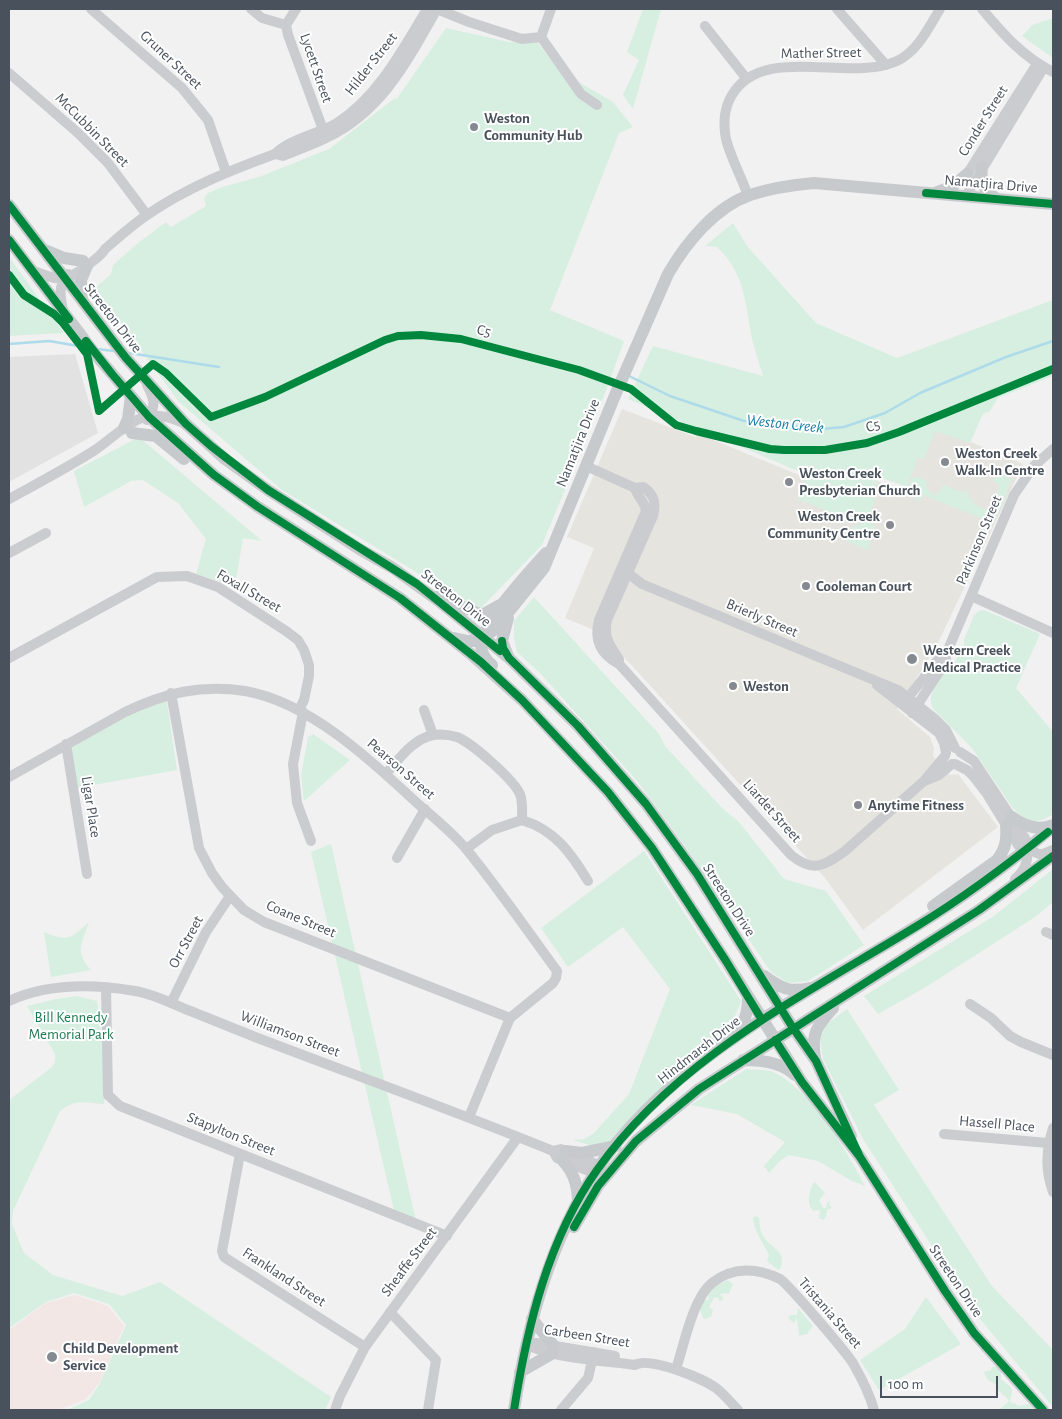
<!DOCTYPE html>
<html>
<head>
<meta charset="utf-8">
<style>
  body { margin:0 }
  #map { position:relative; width:1062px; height:1419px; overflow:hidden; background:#f1f1f1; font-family:"Alegreya Sans",sans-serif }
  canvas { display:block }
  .frame { position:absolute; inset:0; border:10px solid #49525c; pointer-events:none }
  .scale { position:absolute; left:880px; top:1376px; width:118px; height:22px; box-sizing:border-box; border:2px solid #49525c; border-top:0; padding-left:6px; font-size:15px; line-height:18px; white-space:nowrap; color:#49525c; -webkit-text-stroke:4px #fff; paint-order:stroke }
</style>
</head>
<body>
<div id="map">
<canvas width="1062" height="1419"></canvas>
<div class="frame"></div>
<div class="scale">100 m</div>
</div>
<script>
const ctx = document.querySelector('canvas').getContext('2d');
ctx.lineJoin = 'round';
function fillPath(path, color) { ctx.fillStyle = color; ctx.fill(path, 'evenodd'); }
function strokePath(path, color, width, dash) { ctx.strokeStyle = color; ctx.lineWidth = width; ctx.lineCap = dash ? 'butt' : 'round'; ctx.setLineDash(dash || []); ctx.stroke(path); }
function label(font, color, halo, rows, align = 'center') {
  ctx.font = font + ' "Alegreya Sans",sans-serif'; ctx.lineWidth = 4; ctx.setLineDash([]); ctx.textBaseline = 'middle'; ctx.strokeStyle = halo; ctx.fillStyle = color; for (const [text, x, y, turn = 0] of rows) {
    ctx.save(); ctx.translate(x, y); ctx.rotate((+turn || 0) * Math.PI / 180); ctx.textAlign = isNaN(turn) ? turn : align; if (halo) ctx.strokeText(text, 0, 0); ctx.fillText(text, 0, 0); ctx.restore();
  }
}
fillPath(new Path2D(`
  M622,409L695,437L701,435L865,502L875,480L902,491L930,425L1023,464L936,647L897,709L930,737L934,748L933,756L950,775L958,774L998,827L863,930L825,878L615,647L592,629L565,618L594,548L567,537Z`), '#e5e4df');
fillPath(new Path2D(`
  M75,354L98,433L9,482V357Z`), '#e3e2e2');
fillPath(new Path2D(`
  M75,1295L108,1306L124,1326L100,1382L86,1399L59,1410H9V1330L46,1303Z`), '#f3e7e6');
fillPath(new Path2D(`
  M643,9H661L633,109L623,95L639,60L627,52Z
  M1053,18V58L1022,36L1032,25Z
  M446,28L509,42H537L560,71L613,102L633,127L619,133L550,310L624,341L602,401L592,402L583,424L585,442L542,545L479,610L458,602L416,572L282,490L179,402L95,288L111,274L113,265L138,243L166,222L171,227L206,206L204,198L208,193L222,187L259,177L329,149L395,98L396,100Z
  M733,223L747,246L816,323L897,358L1053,300V376L998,398L990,411L983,414L970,443L935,431L924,459L918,457L907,487L876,476L872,483L875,480L877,481L870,496L876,499L870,513L873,514L870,521L876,529L867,550L846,541L853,525L859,527L860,520L857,515L853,522L798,499L805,479V474L628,399L653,346L763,376C759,363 755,351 752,339C745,303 745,273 717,247L705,246Z
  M9,257L64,333L9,336Z
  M139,437L262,541L243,538L235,586L196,574L206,539L178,503L143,480L131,481L84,507L74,471Z
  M996,473H999L1011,479L1004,501L993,523L923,495L919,502L917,501L918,499L905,494L914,476L927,481C925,488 928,492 935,495L940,491L943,485L963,493L965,490L969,492L967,497L973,499L972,503L988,511L1000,485L993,482Z
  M534,597L659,734L665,746L723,809L739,822L784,879L826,891L864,945L808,981L788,983L771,972L685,846L638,782L540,673L517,652L514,637V621Z
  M984,610L1040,634L1016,688L1053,732V814C1035,826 1026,822 1012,807L972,748L935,711C922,695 943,676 952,663L955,662L964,646V640L974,615L979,611Z
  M166,697L177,770L77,788L68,746Z
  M313,734L350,760L304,801L301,776L308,737Z
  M331,844L416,1221L394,1211L311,852Z
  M644,851L741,1001L728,1034L672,1079L606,1150L573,1140L584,1139L593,1134L629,1094L670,989L623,927L568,967L541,928Z
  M1053,869V902L1035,917L926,987L878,1014L864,996L994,916Z
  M89,922C82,944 74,951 91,970L51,977L44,932C68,942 70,939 89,922Z
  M77,996L97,1001L106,1076L104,1104C86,1103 76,1098 60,1111L13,1211L12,1224L24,1253L53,1275L122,1296L160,1282L331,1397L325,1410H67L89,1400L100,1383L126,1325L109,1304L74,1293L46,1302L9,1328V1100L52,1067L55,1062V1054L27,1006L56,999Z
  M847,1009L899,1090L874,1105L992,1286L1053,1350V1407L975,1313L863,1139L823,1059L820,1038L827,1024Z
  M746,1069C755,1070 766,1069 773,1072C810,1088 847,1151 865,1186L852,1181L818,1161L789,1155L780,1161L769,1173L764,1166L785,1142L737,1114L691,1105Z
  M815,1182L825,1193L819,1200L823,1208H826L827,1203L831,1200L829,1204L832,1208L827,1210L826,1217L823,1220L819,1218L820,1210L814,1211C805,1204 810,1192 813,1183Z
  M756,1216L759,1218C760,1227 760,1234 767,1241C776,1251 785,1251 781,1268L778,1270L767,1261L769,1255C763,1242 754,1232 753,1217Z
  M728,1280L733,1284L729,1294L723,1293L720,1295L723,1297V1300L719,1301L718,1297L714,1298L709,1307L713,1310C712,1316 710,1319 703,1319L700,1308L702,1300H709L708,1296L714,1287Z
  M926,1297L961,1344L879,1390L860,1360L905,1329Z
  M798,1308L813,1326L807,1334L799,1336L797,1318L794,1323L788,1318L790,1315H797Z
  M992,1367H997L1001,1371V1379C1011,1388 1015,1387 1010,1401L1013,1404L1015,1403L1018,1406L1029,1404L1034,1410H1012L1010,1408L1009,1410H999L1009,1401L1006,1397L995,1388L997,1385L988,1380L984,1372L991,1370Z`), '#d7efe1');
strokePath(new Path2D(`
  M9,344L49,341L84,347
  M97,349L114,351
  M129,353L219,367
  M627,375L670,396L744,421L821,429L844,427L885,413L920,393L1006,357L1053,341`), '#addbea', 2.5);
strokePath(new Path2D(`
  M91,9L182,88L208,120L226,172
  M251,9L262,18L286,25
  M296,9L286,25L288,35L325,135
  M437,9L469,22L522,39L541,37L551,9
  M837,9L886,65
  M982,9C1003,34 1023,57 1053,72
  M705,26L746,78
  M541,37L581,94L597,105
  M9,73L78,133L108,163L147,215
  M275,154L283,156C297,150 312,145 326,138C382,112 408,60 437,9
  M964,179L1037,64
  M748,196C742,178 730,156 726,139C723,123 724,108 732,95C763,43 849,83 897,61C918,51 929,27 940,9
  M966,196L1044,67
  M32,270C58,281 65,283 88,265C94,260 101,256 105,249C119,237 132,225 147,215C186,188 231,170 275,154C289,139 319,134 337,123C378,97 403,49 427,9
  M63,310C60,296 58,286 68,274
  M147,420C157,407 154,398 147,385
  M586,466L635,488L643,487C655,495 656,503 653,516L607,620C603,637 610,646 619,659V664
  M635,488C637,497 645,501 646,511L599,620C594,639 600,654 619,664L791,855C813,873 824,866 845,851L924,781L945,756
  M9,499C38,483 67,468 95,450C110,440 122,427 139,419C153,413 169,416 183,423
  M9,553L46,533
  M621,569L628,573L642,584L898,690L935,719L946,730L955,748
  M971,596L1053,633
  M9,658L157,577L187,576L218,587L286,631L298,640L304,650L309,665V676L304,700L299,710
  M877,685L939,733L944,743L946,753
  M171,693L199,848L212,873L222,887L244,910L264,922L510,1018
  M904,703L940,657L947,652
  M424,710L433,735
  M303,712L293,764L297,803L311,841
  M912,713L945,663L947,652L1014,495L1034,466L1053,449
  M66,744L87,874
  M960,752L974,761L1025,838C1029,855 1029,867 1015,879
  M955,764L967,770L974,777L987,794L1018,845L1039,854H1043L1053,850
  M386,774C399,759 413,739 433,735C440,734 450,735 457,737C472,743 513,779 520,794C523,801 522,812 522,820
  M9,777L125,712C165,693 201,684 245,691C309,702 371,760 417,803C434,818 452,832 467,850C498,888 527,930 557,971L556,978L553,983L510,1018L469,1117
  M925,781L939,775L952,764
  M466,849L492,830L522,820C555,830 571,853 588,881
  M397,858L425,809
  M1046,932L1053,935
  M106,987L108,1095L120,1106L447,1236
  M9,1001C48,983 94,984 135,991C153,994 169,1002 185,1009C211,1019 237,1030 263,1040C360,1077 457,1112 553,1151L557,1158L589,1171L602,1170
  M171,1003L206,932L230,896
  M970,1004L991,1018L1010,1036L1021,1042L1053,1055
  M1053,1128C1046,1151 1045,1170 1053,1192
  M944,1134L1048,1143
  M553,1151L561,1149L594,1163L598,1174
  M240,1154L222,1251L224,1257L365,1347
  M390,1312L436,1360L428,1410
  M526,1344C549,1358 607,1361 635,1365C649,1356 704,1379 716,1388C724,1394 731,1403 738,1410
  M526,1344L537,1343L615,1356
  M676,1369C684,1345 693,1298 712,1283C733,1266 758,1268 780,1279C788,1284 849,1355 854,1365C862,1379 870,1395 874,1410
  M335,1410L340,1396L365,1347L518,1137
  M561,1410L588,1378L594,1352`), '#cbcccf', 10);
strokePath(new Path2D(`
  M982,167C980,181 983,191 996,198
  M937,192L953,186L967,174
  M9,205L126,358L186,424L225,459L268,490L361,550L393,568L440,602L509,658L578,726L646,804L697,874L793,1028L816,1061L851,1136
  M9,240L96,355L149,417L214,475L258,507L400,598L472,655L522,700L608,792L652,848L726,961L802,1082L860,1157L945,1291L974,1333L1043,1410
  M45,250L64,258L83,261
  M82,300L81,280L87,266
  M124,428L128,419L131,396
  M132,433L156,436L184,459
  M441,593L458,605L482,615L500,605
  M454,638L468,641H477L494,630L544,568L616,393L668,274C686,243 715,207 750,195C771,188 792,185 814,183L1053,204
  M508,656L502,641L508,618
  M492,665C486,660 481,654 481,645C483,621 529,572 546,553
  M1012,817C1025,827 1038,831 1053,825
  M933,906L997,860C1006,849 1007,839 1006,825
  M764,976C781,988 789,993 810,988
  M736,1034C745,1022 748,1012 748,997
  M815,1058C811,1033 817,1026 833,1008
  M743,1060C761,1060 782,1062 795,1075
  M566,1151L582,1153L616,1146
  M563,1161C574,1173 577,1184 578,1200
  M574,1227L598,1186L636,1141L699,1089L979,910L1053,856
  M532,1319L554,1346
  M520,1372L553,1353
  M514,1410C527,1327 549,1243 596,1171C670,1058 807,995 918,925C966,896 1010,863 1053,827`), '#c7cacd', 12);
strokePath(new Path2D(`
  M926,193L1053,204
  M9,205L126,358L186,424L211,446L268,490L417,584L500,651
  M9,240L69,319
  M9,275L24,295L54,314L63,323L87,354L99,411L153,364L166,373L211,417L265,397L385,340L398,336L421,335L461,339L579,370L631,389L676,425L696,431L770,449L784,450H825L867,443L899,432L1053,369
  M86,341L112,374L149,417L214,475L258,507L400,598L481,662L522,700L608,792L652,848L726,961L762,1020
  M502,641L503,648L509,658L578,726L646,804L697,874L793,1028L816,1061L860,1157
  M775,1040L802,1082L860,1157L945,1291L974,1333L1043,1410
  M574,1227L598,1186L636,1141L699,1089L979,910L1053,856
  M514,1410C527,1327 548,1239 597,1170C676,1058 803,996 917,926C963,898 1006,866 1048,832`), '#00873e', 8);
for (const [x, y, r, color] of [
  [474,127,5,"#848a90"],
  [945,462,5,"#848a90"],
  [789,482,5,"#848a90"],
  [890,525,5,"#848a90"],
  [806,586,5,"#848a90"],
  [912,659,6,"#848a90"],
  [733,686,5,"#848a90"],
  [858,805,5,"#848a90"],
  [52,1357,6,"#848a90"]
]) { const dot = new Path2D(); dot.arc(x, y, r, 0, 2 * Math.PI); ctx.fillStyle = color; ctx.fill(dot); strokePath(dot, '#fff', 2); }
label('15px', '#49525c', '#fff', [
  ["Mather Street",821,53,-1],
  ["Gruner Street",171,60,43],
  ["Hilder Street",371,64,-52],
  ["Lycett Street",316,68,71],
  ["Conder Street",983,121,-58],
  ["McCubbin Street",92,130,45],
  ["Namatjira Drive",991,184,5],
  ["Streeton Drive",113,318,52],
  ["C5",484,331,15],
  ["C5",873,426,-17],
  ["Namatjira Drive",578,443,-68],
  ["Parkinson Street",979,540,-67],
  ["Foxall Street",249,591,30],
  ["Streeton Drive",456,598,38],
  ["Brierly Street",762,618,23],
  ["Pearson Street",401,769,41],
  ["Ligar Place",91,807,81],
  ["Liardet Street",772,811,48],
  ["Streeton Drive",729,900,57],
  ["Coane Street",301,919,23],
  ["Orr Street",186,942,-62],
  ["Williamson Street",290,1034,21],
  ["Hindmarsh Drive",699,1050,-38],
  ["Hassell Place",997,1124,5],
  ["Stapylton Street",231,1134,22],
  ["Sheaffe Street",409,1262,-53],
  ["Frankland Street",284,1277,33],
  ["Streeton Drive",956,1281,56],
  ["Tristania Street",830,1313,49],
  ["Carbeen Street",587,1336,9]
]);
label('bold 15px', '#49525c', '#fff', [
  ["Weston",484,118],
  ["Community Hub",484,135],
  ["Weston Creek",955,453],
  ["Walk-In Centre",955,470],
  ["Weston Creek",799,473],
  ["Presbyterian Church",799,490],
  ["Weston Creek",880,516,"right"],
  ["Community Centre",880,533,"right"],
  ["Cooleman Court",816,586],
  ["Western Creek",923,650],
  ["Medical Practice",923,667],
  ["Weston",743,686],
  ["Anytime Fitness",868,805],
  ["Child Development",63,1348],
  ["Service",63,1365]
], 'left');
label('15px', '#1c7a50', '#fff', [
  ["Bill Kennedy",71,1017],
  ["Memorial Park",71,1034]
]);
label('italic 16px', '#147ea3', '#fff', [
  ["Weston Creek",785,424,6]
]);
</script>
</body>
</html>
